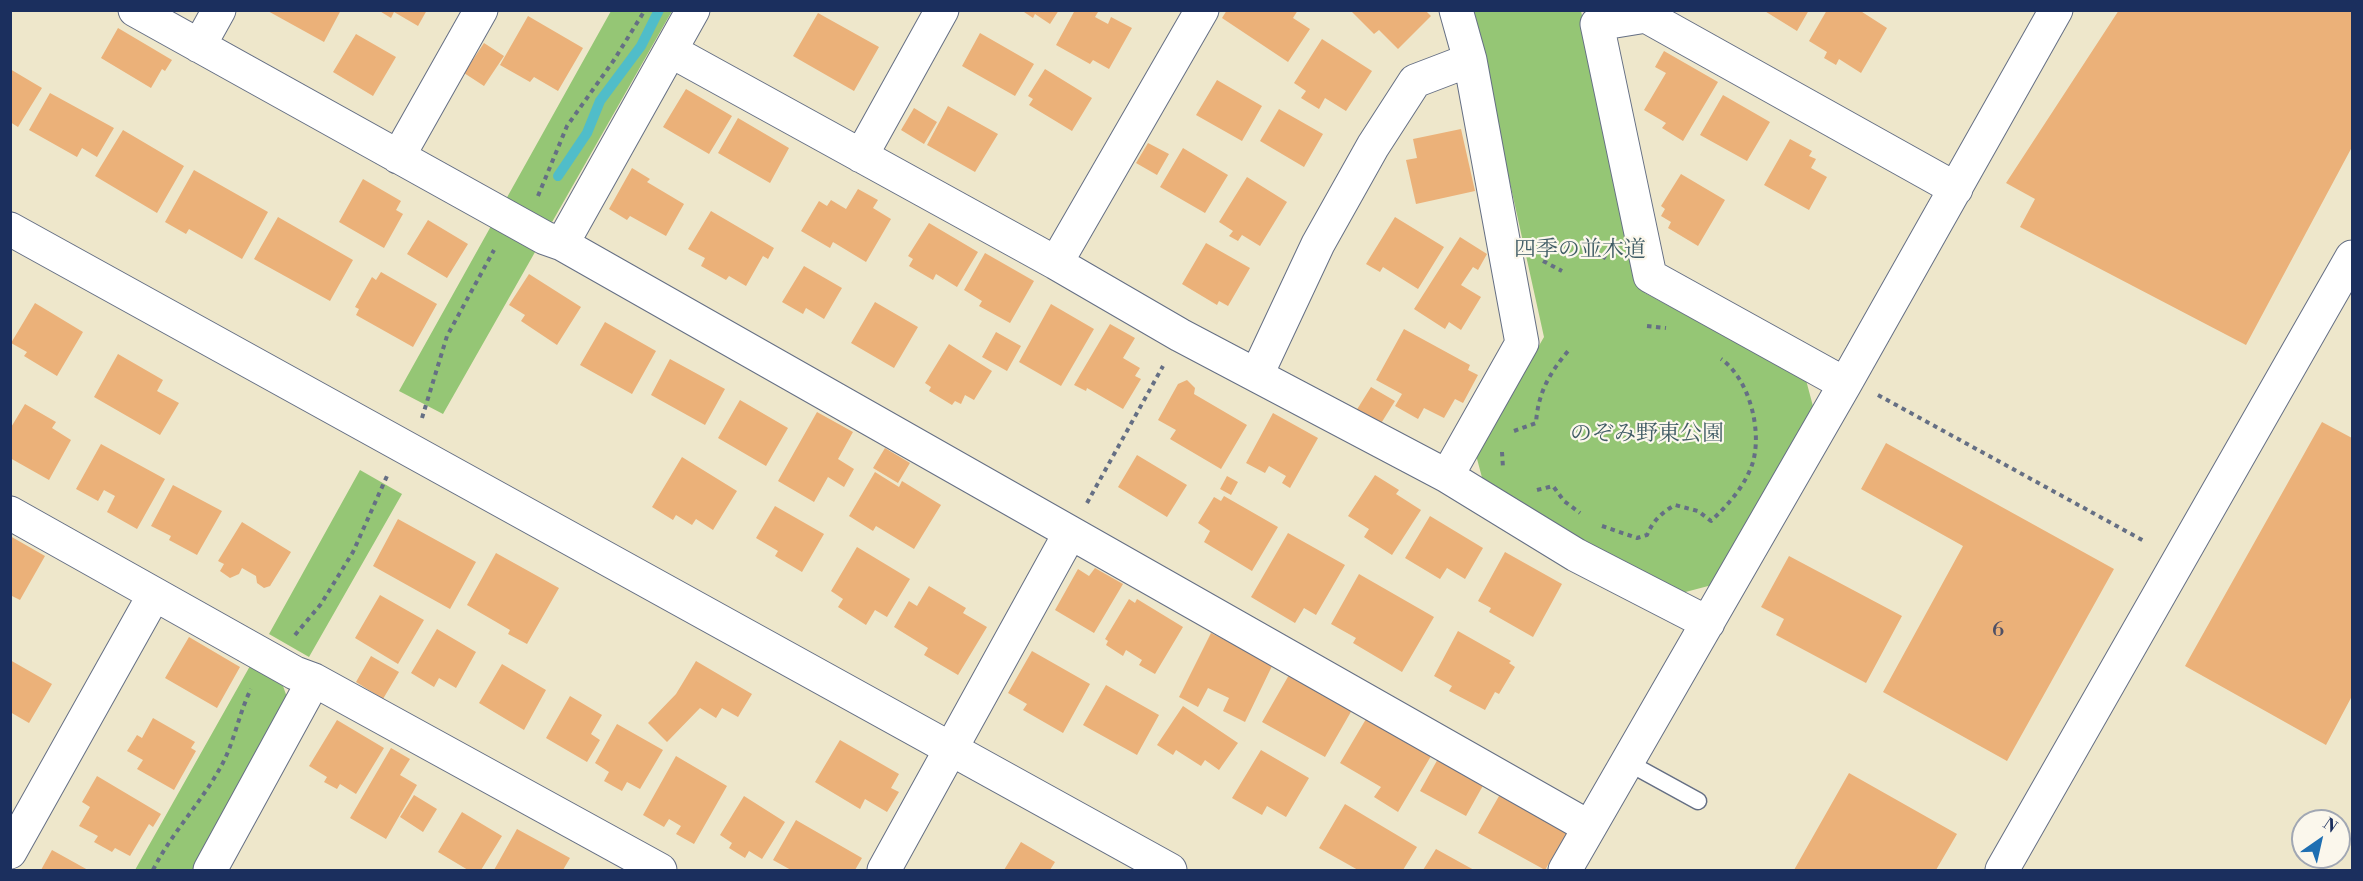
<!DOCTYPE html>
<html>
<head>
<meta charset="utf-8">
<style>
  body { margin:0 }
  #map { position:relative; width:2363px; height:881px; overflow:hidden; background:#eee7cb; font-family:"Libre Bodoni",serif }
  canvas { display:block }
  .frame { position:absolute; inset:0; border:12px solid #1b2f5e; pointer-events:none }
  .north { position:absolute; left:2291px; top:809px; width:60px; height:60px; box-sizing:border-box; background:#fbf7ec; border:2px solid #a1a7b3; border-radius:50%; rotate:34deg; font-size:16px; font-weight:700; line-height:24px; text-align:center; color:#1b2f5e }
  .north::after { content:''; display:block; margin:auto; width:21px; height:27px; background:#1f6fb2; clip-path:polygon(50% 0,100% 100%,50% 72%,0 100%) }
</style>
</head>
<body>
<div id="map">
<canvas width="2363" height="881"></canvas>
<div class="frame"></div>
<div class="north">N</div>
</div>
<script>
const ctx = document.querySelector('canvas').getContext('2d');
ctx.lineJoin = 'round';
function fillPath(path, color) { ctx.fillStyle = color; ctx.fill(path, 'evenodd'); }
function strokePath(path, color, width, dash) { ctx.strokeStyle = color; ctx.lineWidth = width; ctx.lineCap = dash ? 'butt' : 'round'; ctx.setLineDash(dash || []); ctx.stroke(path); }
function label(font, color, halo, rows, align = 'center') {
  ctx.font = font + ' "Libre Bodoni","Noto Serif JP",serif'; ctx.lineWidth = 4.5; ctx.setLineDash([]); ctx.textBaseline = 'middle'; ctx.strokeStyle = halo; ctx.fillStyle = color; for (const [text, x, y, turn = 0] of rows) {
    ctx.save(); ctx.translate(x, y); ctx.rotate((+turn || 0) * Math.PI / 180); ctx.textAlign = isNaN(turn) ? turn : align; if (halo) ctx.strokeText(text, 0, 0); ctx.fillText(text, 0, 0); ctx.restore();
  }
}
fillPath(new Path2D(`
  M611,11H672L443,414L399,391Z
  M1472,11H1581L1645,293L1806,380L1814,410L1712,585L1678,594L1484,485L1476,455L1544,337Z
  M360,470L402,494L309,657L269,634Z
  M250,666L282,683L289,703L193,870H135Z`), '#95c675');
strokePath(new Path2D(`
  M558,176L587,133L600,101L641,46L659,10`), '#50bdc9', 10);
fillPath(new Path2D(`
  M266,10H341L324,42Z
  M378,10H427L418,26L394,12L391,18Z
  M1021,10H1059L1050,24L1035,14L1033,18Z
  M1075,10H1096L1098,12L1095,17L1108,24L1111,17L1132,28L1109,69L1093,60L1090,64L1056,45Z
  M1227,10H1298L1293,18L1310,29L1288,62L1222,18Z
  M1350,10H1425L1431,16L1398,49L1379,30L1374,34Z
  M1763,10H1809L1797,31Z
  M1827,10H1859L1887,28L1861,73L1839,59L1836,65L1824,58L1827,52L1809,41Z
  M2119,10H2352V147L2246,345L2020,227L2035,199L2006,183Z
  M818,13L879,47L854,91L793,56Z
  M528,16L583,48L558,91L534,77L530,82L500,65Z
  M118,28L172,60L165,71L162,69L151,88L101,58Z
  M980,33L1034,64L1015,96L962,66Z
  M356,34L396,57L373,96L333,72Z
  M1322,39L1372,71L1346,111L1325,98L1319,109L1301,98L1306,91L1294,83Z
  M484,43L504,56L484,86L464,73Z
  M1664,51L1718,82L1683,141L1662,128L1666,123L1644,110L1666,73L1655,67Z
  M10,69L42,88L18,127L10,122Z
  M1045,69L1092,98L1072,131L1029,105L1033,99L1028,96Z
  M1217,80L1262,106L1242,141L1196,115Z
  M686,89L732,116L709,154L663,127Z
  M50,93L114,128L97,157L82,148L77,157L29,130Z
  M1723,95L1770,122L1747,161L1700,135Z
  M948,106L998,134L975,172L927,145Z
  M914,108L937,122L924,144L901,130Z
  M1279,109L1323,134L1304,167L1260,141Z
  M738,118L789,148L770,183L718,153Z
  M1461,129L1475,191L1416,204L1406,160L1417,158L1413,139Z
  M123,130L184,166L157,213L95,176Z
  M1790,139L1812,151L1809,156L1816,159L1811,168L1827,177L1809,210L1764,185Z
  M1148,143L1169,154L1157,175L1136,163Z
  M1183,148L1228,175L1205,213L1160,187Z
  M632,168L650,179L647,182L684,204L666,236L630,216L627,220L609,209Z
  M194,170L268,212L242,259L189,229L186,234L165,222Z
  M1681,174L1725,200L1698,246L1668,228L1671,222L1661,216L1665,209L1661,206Z
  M1247,177L1287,202L1260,246L1242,235L1238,241L1229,236L1233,231L1219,222Z
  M363,179L401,201L396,210L403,214L384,248L339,222Z
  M858,189L878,200L873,208L891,219L866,262L833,242L830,248L801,231L819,201L827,206L831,200L846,209Z
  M711,211L774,248L768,259L763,256L746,286L729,276L726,280L701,266L705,258L688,249Z
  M278,217L353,260L330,301L254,259Z
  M1395,217L1444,247L1418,289L1383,267L1380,272L1366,264Z
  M428,220L468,244L447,278L407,254Z
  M929,223L978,252L957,287L936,274L933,280L909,266L913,259L908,256Z
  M1460,237L1487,254L1478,270L1473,267L1461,285L1481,297L1461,330L1449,322L1445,329L1414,309Z
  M1206,243L1250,268L1228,306L1219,301L1217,305L1182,284Z
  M985,253L1034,281L1010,323L979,306L982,301L964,290Z
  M804,266L842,288L824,319L806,308L803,314L782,302Z
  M381,272L437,304L413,347L356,315L359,309L355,307L372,277L376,280Z
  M529,274L581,307L557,345L521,321L525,315L509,305Z
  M875,302L918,327L894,368L851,343Z
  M35,303L83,332L57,376L24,356L27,352L11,343Z
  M1051,304L1094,329L1061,386L1019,362Z
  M605,322L656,351L632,394L580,365Z
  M1110,324L1135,338L1123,358L1140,368L1135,376L1141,379L1123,409L1087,388L1086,391L1074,385Z
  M1404,329L1470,365L1468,370L1478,375L1463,403L1455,399L1444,418L1424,408L1418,419L1395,406L1402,394L1376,380Z
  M996,332L1021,346L1007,371L982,357Z
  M949,344L992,371L974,400L965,395L961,404L955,401L952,405L929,391L931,387L925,383Z
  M118,354L163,380L157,391L179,403L160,435L94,397Z
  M670,359L725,389L705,425L651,395Z
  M1187,380L1195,388L1194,394L1247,425L1221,469L1170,439L1176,430L1158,420L1178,384Z
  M1371,387L1395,401L1380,425L1356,411Z
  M740,400L788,428L766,466L718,438Z
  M25,404L56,422L52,428L71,440L49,480L10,458V429Z
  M817,412L853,432L838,459L854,469L844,487L828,477L814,502L778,481Z
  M1273,413L1318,438L1290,488L1282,483L1286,476L1269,466L1265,473L1246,463Z
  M2322,422L2352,438V696L2326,745L2185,666Z
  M1886,443L2114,569L2007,761L1883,692L1963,546L1861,489Z
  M101,444L165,479L137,529L107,512L115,496L104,490L98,501L76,489Z
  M885,448L910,463L898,483L873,468Z
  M1137,455L1187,485L1167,517L1118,487Z
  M682,457L737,491L713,530L696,519L692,525L676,515L673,520L652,507Z
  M875,472L899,487L902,481L941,505L914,549L876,526L873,531L849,516Z
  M1375,475L1399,490L1396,494L1421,510L1392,555L1364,537L1369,529L1348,516Z
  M1227,476L1238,482L1231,495L1220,489Z
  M173,485L222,511L197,555L169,540L171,536L151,526Z
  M1224,496L1278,527L1252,571L1204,542L1210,531L1198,523L1214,497L1221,501Z
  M775,506L824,534L802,572L775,556L778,551L756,538Z
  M1430,516L1483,548L1465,579L1447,568L1440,579L1405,558Z
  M398,519L476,562L450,609L373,566Z
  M242,522L291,552L270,586L264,588L257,583L256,576L242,568L239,574L230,578L220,571L224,564L218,561Z
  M1288,533L1345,565L1316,615L1304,608L1295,623L1251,597Z
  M10,536L45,556L20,600L10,595Z
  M857,547L910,579L887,617L875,610L866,625L838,607L843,599L831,591Z
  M1505,552L1562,584L1533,637L1489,612L1491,608L1478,601Z
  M496,553L559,588L527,644L508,634L510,630L467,605Z
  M1789,556L1902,616L1866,683L1776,635L1784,619L1761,607Z
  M1095,568L1123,584L1094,633L1055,610L1078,569L1089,576Z
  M1359,574L1434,617L1402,672L1353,643L1356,638L1331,624Z
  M929,586L966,608L963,613L987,627L958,675L924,655L928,648L894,627L909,601L917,606Z
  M380,595L424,620L398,664L355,638Z
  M1129,599L1135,603L1137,599L1183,627L1155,674L1139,665L1142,660L1126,650L1123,656L1106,645L1108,641L1105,639Z
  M437,629L476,652L456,688L439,678L434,687L411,673Z
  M1458,631L1511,661L1509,663L1515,667L1499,694L1495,692L1485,710L1449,691L1452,686L1434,676Z
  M1211,633L1273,664L1245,722L1223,711L1229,698L1208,688L1198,707L1179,697Z
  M189,637L240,667L217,708L165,678Z
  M1032,651L1090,684L1063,733L1023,710L1027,704L1008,693Z
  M371,656L399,672L383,699L356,682Z
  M10,660L52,684L29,723L10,712Z
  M696,661L752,694L738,717L722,708L716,718L700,708L667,742L648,723L676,694Z
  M502,664L546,690L524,730L479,703Z
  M1289,675L1352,710L1325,757L1262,722Z
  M1106,685L1159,715L1137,755L1083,725Z
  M570,696L602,715L591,734L600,740L587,762L546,738Z
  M1183,706L1238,743L1219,770L1205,760L1201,766L1176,750L1173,755L1157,745Z
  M1369,714L1434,751L1398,812L1374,797L1381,787L1340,763Z
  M153,718L195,742L191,748L196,751L174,790L137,769L143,760L127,751L137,735L142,738Z
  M337,720L384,748L356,794L340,784L337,789L324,782L327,777L309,766Z
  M617,724L663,750L640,789L627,782L622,791L604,781L609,772L595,763Z
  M840,740L899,774L891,788L899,792L887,812L865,799L860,809L815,782Z
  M391,748L410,759L400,775L417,785L386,839L350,818Z
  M1261,750L1309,778L1286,817L1267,806L1262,815L1232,798Z
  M676,756L727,786L694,844L676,834L681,826L669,819L664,827L643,815Z
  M1439,757L1485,782L1466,816L1420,791Z
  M1849,773L1957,834L1936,870H1794Z
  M97,776L161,814L153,827L149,824L130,856L115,848L112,852L94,842L98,836L79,826L90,807L82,802Z
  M1503,789L1570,828L1545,870L1478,833Z
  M414,795L437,809L423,832L400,817Z
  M744,796L785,822L762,859L749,851L745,858L729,848L732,843L720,835Z
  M1345,804L1417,847L1403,870H1358L1319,848Z
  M462,812L502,836L481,870H468L438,852Z
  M796,820L862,858L855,870H791L773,860Z
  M517,829L570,858L563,870H494Z
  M1021,842L1055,862L1050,870H1004Z
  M1436,849L1474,870H1423Z
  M52,850L88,870H41Z`), '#ebb179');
const service = new Path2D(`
  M1627,762L1698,801`);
const minor = new Path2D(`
  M135,10L545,238L562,244L1589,827
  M199,46L219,10
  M671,51L1056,263L1180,335L1447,476L1576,555L1708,623
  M861,156L942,10
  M398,157L481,10
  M562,244L693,10
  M1056,263L1202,10
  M1257,374L1318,244L1373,146L1415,81L1470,60
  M1845,384L1650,276L1597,24L1646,16L1956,189
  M1447,476L1522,343L1470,60L1456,10
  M10,513L295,673L314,680L660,870
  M10,852L154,595
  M210,870L314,680
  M884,870L1070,533
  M1565,870L1845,384L2056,10`);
const tertiary = new Path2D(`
  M10,229L1170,870
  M2002,870L2352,257`);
strokePath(service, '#656f84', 19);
strokePath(minor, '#656f84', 35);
strokePath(tertiary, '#656f84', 35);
strokePath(new Path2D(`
  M538,196L567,126L614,60L645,10
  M1603,259L1609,249
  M1543,261L1562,271
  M1647,326L1666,328
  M1878,395L2144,541
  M422,418L447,336L494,250
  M1514,431L1536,423C1538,393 1549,374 1568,351
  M1502,452L1503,468
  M1537,490L1553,486L1564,501L1580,513
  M1087,503L1163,366
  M1602,526L1637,538L1647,535C1653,521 1661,513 1675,505L1698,511L1711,521C1728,505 1744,487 1752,465C1763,433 1750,379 1721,359
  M295,635L321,604L353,552L387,476
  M153,870C171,834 199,805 219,770C234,745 238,715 251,689`), '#656f84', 4, [4.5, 4.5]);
strokePath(service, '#fff', 16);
strokePath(minor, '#fff', 33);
strokePath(tertiary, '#fff', 33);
label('20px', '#4f5065', null, [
  ["6",1998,631]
]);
label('22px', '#405c65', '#fbf7ec', [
  ["四季の並木道",1580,251],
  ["のぞみ野東公園",1647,435]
]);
</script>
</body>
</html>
